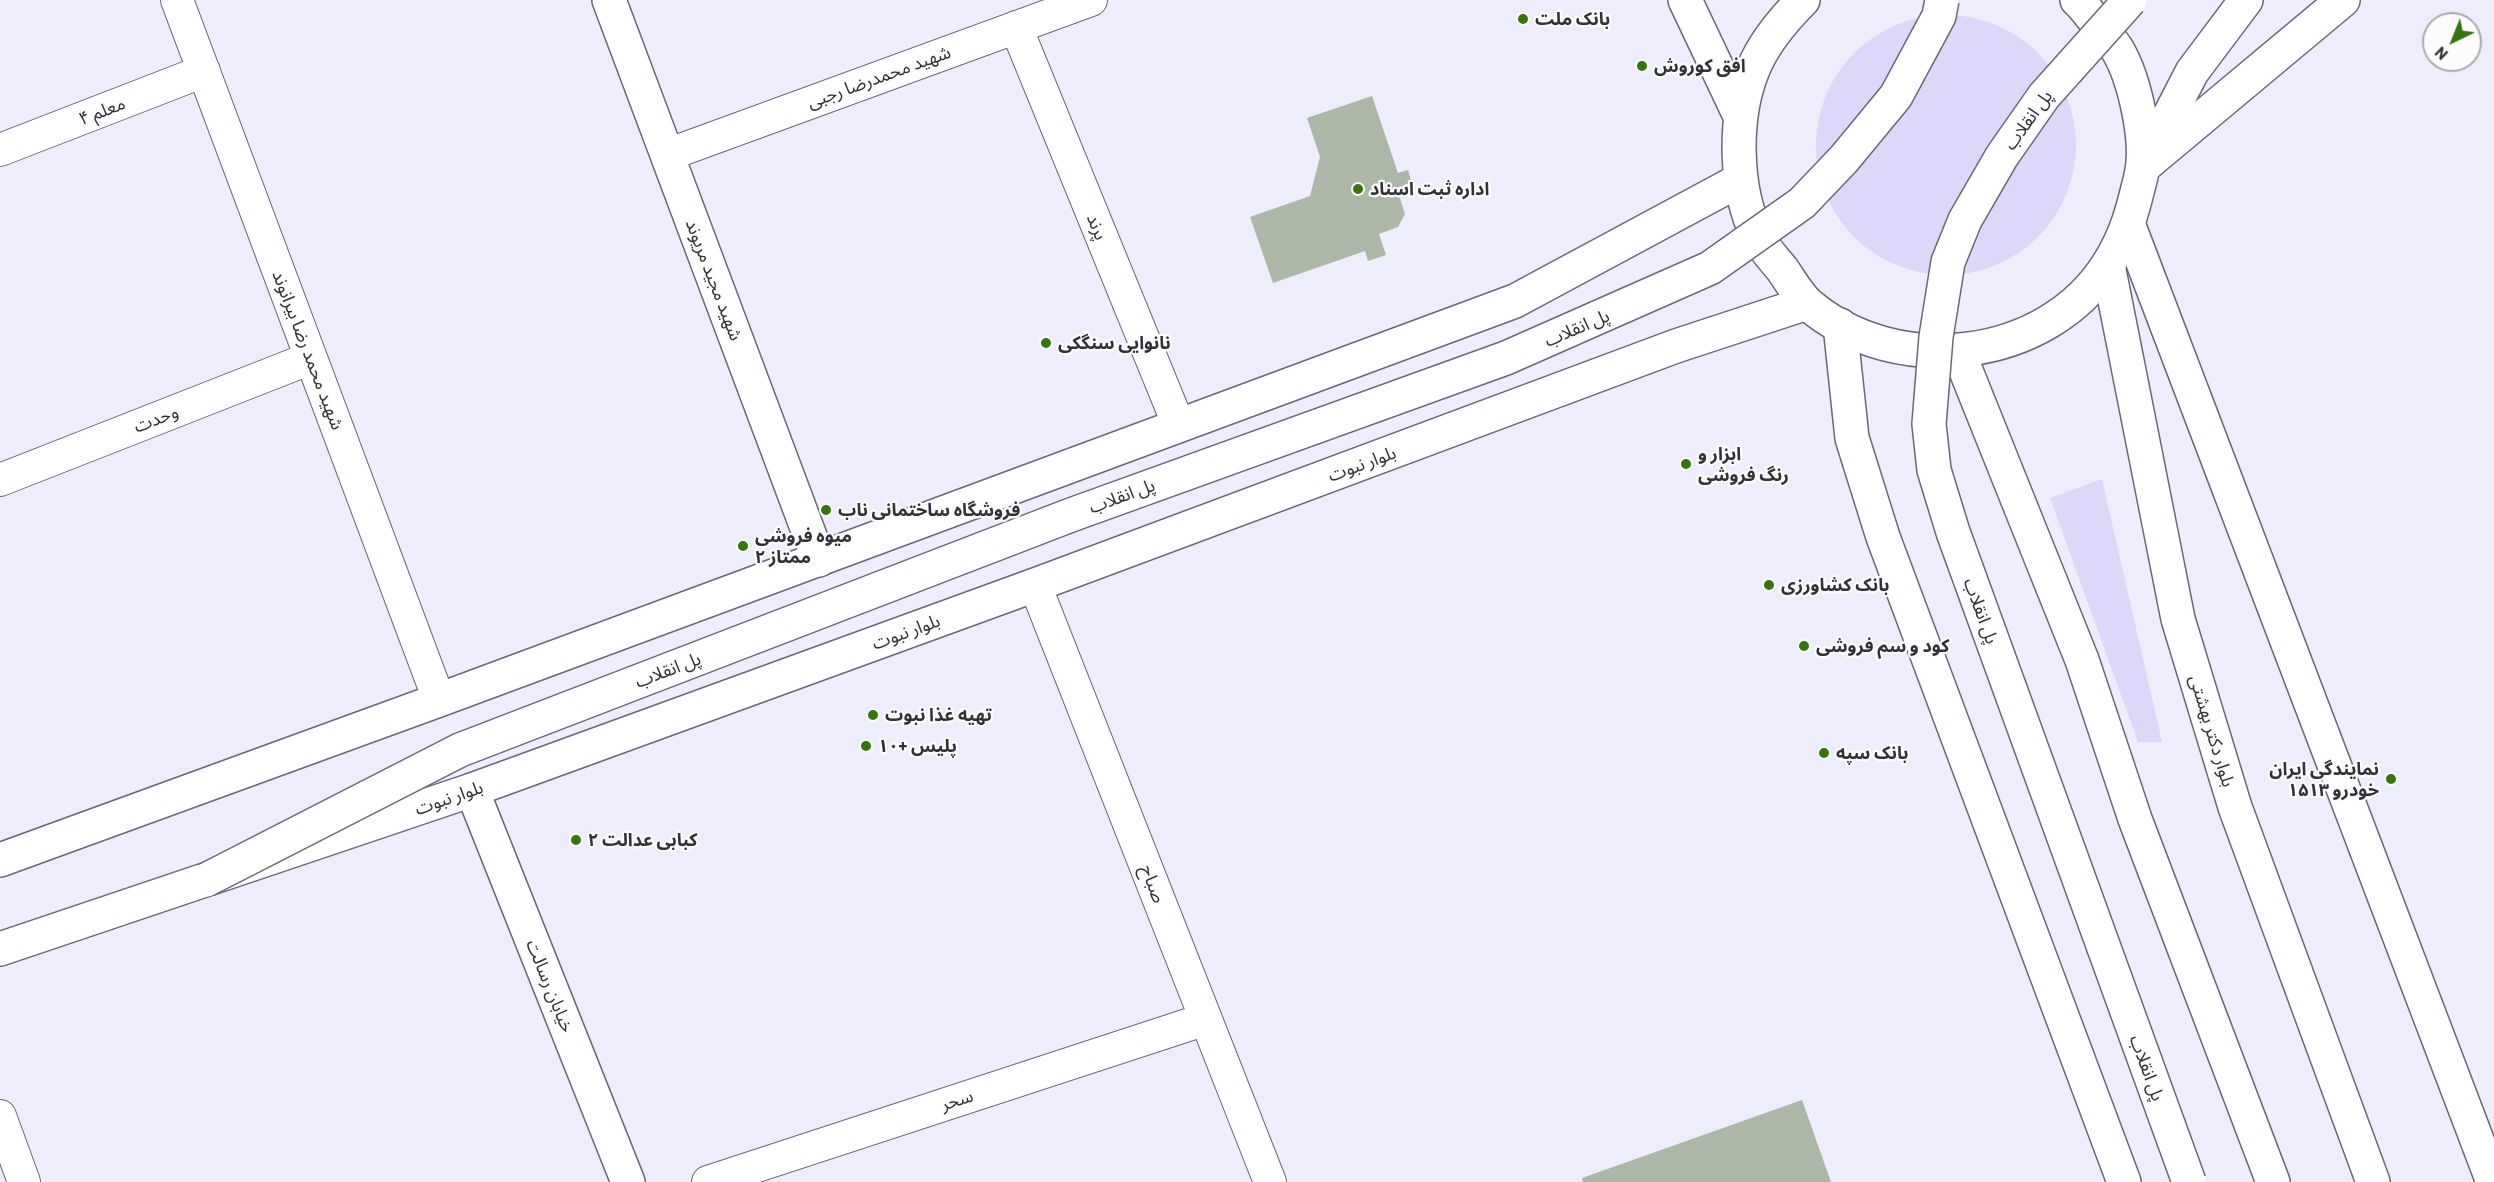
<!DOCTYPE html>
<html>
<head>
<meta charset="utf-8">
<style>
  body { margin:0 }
  #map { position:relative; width:2494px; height:1182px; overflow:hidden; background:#eeedfc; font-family:Barlow,sans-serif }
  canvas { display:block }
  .north { position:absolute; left:2422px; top:12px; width:60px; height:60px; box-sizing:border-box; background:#fcfcfc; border:2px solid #ababae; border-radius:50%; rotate:223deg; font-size:16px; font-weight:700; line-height:24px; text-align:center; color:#313138 }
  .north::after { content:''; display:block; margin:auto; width:21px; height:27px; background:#37740b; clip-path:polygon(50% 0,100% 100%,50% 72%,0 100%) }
</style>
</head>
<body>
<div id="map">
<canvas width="2494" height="1182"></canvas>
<div class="north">N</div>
</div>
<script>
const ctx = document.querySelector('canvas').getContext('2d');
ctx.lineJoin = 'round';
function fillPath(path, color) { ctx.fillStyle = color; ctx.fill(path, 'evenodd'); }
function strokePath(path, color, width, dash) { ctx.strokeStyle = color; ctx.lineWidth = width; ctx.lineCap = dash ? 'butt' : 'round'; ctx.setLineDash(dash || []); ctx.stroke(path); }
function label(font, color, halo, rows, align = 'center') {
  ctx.font = font + ' Barlow,"Noto Sans Arabic",sans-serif'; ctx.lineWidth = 4.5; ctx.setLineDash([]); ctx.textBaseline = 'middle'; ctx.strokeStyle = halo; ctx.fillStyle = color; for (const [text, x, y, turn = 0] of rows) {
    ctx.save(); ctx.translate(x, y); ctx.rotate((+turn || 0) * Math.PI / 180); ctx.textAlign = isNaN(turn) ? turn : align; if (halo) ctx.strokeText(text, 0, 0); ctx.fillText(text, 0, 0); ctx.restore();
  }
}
fillPath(new Path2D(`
  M1816 145a130 130 0 1 1 260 0a130 130 0 1 1-260 0Z
  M2102,479L2162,742H2138L2050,498Z`), '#dbd8f9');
fillPath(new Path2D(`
  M1372,96L1398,173L1408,170L1413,187L1398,192L1405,214L1398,227L1379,234L1386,255L1368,261L1365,251L1273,283L1250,217L1310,196L1320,157L1307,118Z
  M1802,1100L1831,1182H1583L1582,1178Z`), '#acb7a7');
const minor = new Path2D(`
  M177,0L439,700
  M1016,27L1179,426
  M0,150L204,71
  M667,155L1091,0
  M0,480L311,358
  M1035,585L1270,1182
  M0,1116L24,1182
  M708,1182L1206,1019`);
const tertiary = new Path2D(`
  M609,0L819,560
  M1685,0L1740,116
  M2143,167L2343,0
  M2129,226L2493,1182
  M1840,325L1852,438L1883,537L2124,1182
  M472,790L628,1182`);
const primary = new Path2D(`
  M1803,0C1784,19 1765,41 1754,67C1733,116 1734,189 1758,237C1764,249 1774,259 1782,269C1790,280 1798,295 1808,304C1895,379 2047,363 2109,263C2127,234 2133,209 2141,176C2149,143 2135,79 2117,49C2111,40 2103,31 2096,22C2090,15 2084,6 2077,0
  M0,860L439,700L1515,301L1740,180
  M0,949L472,790L1035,585L1676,346L1807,303`);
const trunk = new Path2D(`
  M2143,167L2192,72L2246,0
  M2108,265L2178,619L2235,807L2373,1182
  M1958,351L2082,660L2135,819L2273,1182`);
strokePath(minor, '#696878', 34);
strokePath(tertiary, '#696878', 36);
strokePath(primary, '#696878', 36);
strokePath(trunk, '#696878', 36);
strokePath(minor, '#fff', 32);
strokePath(tertiary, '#fff', 33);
strokePath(primary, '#fff', 33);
strokePath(trunk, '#fff', 33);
const primaryBridge = new Path2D(`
  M206,880L460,750L1071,515L1506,358L1710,268L1802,203L1844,159L1896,96L1939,16L1942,0`);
const trunkBridge = new Path2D(`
  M2130,0L2044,96L2002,156L1965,220L1948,262L1936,337L1929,424L1934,470L1953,532L2189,1182`);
strokePath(primaryBridge, '#696878', 36, []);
strokePath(trunkBridge, '#696878', 36, []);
strokePath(primaryBridge, '#fff', 33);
strokePath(trunkBridge, '#fff', 33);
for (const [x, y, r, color] of [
  [1523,19,6,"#37740b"],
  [1642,66,6,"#37740b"],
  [1358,189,6,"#37740b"],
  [1046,343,6,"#37740b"],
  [1686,464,6,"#37740b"],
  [826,510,6,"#37740b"],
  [743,546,6,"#37740b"],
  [1769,585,6,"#37740b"],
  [1804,646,6,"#37740b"],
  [873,715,6,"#37740b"],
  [866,746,6,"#37740b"],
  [1824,753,6,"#37740b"],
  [2391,779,6,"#37740b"],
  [576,840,6,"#37740b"]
]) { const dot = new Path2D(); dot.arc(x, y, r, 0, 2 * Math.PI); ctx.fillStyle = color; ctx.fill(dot); strokePath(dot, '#fcfcfc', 2); }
label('bold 18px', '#313138', '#fcfcfc', [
  ["بانک ملت",1535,19],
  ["افق کوروش",1654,66],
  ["اداره ثبت اسناد",1370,189],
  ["نانوایی سنگکی",1058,343],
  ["ابزار و",1698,454],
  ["رنگ فروشی",1698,475],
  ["فروشگاه ساختمانی ناب",838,510],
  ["میوه فروشی",755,536],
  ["ممتاز ۲",755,557],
  ["بانک کشاورزی",1781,585],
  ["کود و سم فروشی",1816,646],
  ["تهیه غذا نبوت",885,715],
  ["پلیس +۱۰",878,746],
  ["بانک سپه",1836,753],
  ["نمایندگی ایران",2379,769,"right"],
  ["خودرو ۱۵۱۳",2379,790,"right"],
  ["کبابی عدالت ۲",588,840]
], 'left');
label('18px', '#313138', '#fcfcfc', [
  ["شهید محمدرضا رجبی",879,77,-20],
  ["معلم ۴",102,111,-21],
  ["پل انقلاب",2028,120,-54],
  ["پرند",1097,227,68],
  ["شهید مجید مریوند",714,280,69],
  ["پل انقلاب",1577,328,-23],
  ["شهید محمد رضا بیرانوند",308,350,69],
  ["وحدت",156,419,-21],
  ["بلوار نبوت",1362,464,-20],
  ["پل انقلاب",1122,496,-20],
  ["پل انقلاب",1981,611,70],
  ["بلوار نبوت",906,632,-20],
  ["پل انقلاب",668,670,-21],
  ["بلوار دکتر بهشتی",2212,731,73],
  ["بلوار نبوت",449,798,-19],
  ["صباح",1153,884,69],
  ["خیابان رسالت",550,986,68],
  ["پل انقلاب",2147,1068,70],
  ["سحر",957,1100,-18]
]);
</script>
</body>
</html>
